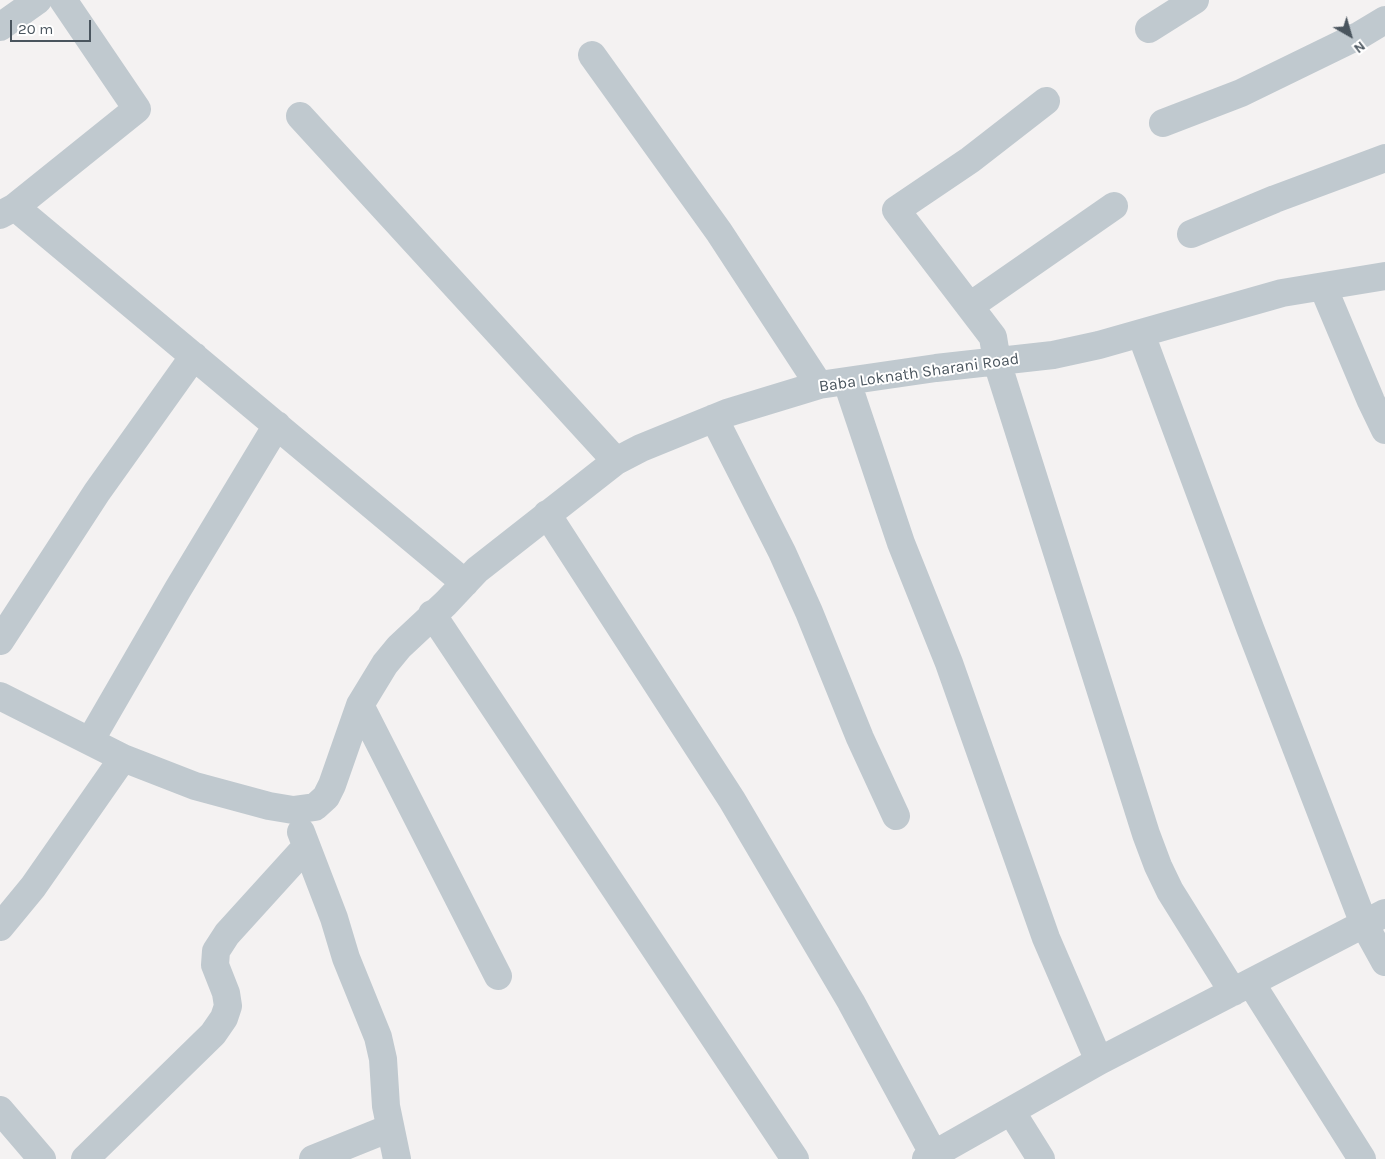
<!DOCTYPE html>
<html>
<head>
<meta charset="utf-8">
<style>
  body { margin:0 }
  #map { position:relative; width:1385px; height:1159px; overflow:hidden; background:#f4f2f2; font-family:Karla,sans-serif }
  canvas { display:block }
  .north { position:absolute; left:1325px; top:10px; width:50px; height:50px; -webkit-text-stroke:4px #fff; paint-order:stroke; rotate:142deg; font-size:14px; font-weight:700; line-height:20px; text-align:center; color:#4a555e }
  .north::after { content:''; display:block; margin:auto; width:18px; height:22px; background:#4a555e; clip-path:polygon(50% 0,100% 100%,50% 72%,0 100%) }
  .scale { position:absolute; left:10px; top:20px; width:81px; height:22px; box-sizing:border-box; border:2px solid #4a555e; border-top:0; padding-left:6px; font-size:15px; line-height:18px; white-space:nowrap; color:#4a555e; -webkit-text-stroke:4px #fff; paint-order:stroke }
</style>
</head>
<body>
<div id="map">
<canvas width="1385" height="1159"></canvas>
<div class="north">N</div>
<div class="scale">20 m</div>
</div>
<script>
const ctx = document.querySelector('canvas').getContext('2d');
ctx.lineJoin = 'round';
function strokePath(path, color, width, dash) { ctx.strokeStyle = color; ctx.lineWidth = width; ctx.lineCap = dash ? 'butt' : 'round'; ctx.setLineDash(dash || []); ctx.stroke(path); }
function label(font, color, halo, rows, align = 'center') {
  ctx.font = font + ' Karla,sans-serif'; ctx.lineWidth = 4; ctx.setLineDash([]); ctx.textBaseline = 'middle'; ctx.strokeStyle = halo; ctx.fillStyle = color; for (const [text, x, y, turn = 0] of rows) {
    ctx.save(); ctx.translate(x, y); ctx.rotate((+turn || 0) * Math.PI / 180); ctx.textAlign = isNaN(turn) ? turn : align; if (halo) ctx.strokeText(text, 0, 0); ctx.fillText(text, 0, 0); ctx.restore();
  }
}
strokePath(new Path2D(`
  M0,27L38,0
  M1149,29L1195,0
  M592,55L719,232L819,385
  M1046,101L970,160L896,210L993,337L997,362L1146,834L1158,866L1170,891L1233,992
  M300,116L616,461
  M1163,123L1241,93L1360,35L1385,20
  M15,207L465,583
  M0,215L15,207L137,109L63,0
  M1191,234L1275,199L1385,158
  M1323,287L1371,401L1385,430
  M970,306L1114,206
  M1141,334L1250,628L1364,924L1385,962
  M847,382L901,543L949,663L1046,938L1099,1061
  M714,418L782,552L809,612L860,738L896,816
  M547,514L732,800L851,1002L934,1155
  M432,614L795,1159
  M0,641L97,492L194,356
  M0,696L123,758L195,786L269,806L293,810L315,807L326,797L332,785L360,705L385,664L399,647L446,603L477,570L616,461L641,448L727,413L819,385L936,368L1053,355L1099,345L1282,293L1385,276
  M360,705L498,976
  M90,741L178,589L277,425
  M301,832L334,918L346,958L378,1037L383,1059L386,1106L397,1159
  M0,927L33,887L123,758
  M1251,983L1362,1159
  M0,1110L42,1159
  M1011,1111L1041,1159
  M85,1159L213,1034L224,1018L228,1006L226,993L215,965L216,951L227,934L306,847
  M313,1159L390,1128
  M926,1159L1099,1061L1385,913`), '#c0c9cf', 28);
label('16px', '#4a555e', '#fff', [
  ["Baba Loknath Sharani Road",919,373,-8]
]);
</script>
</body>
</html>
